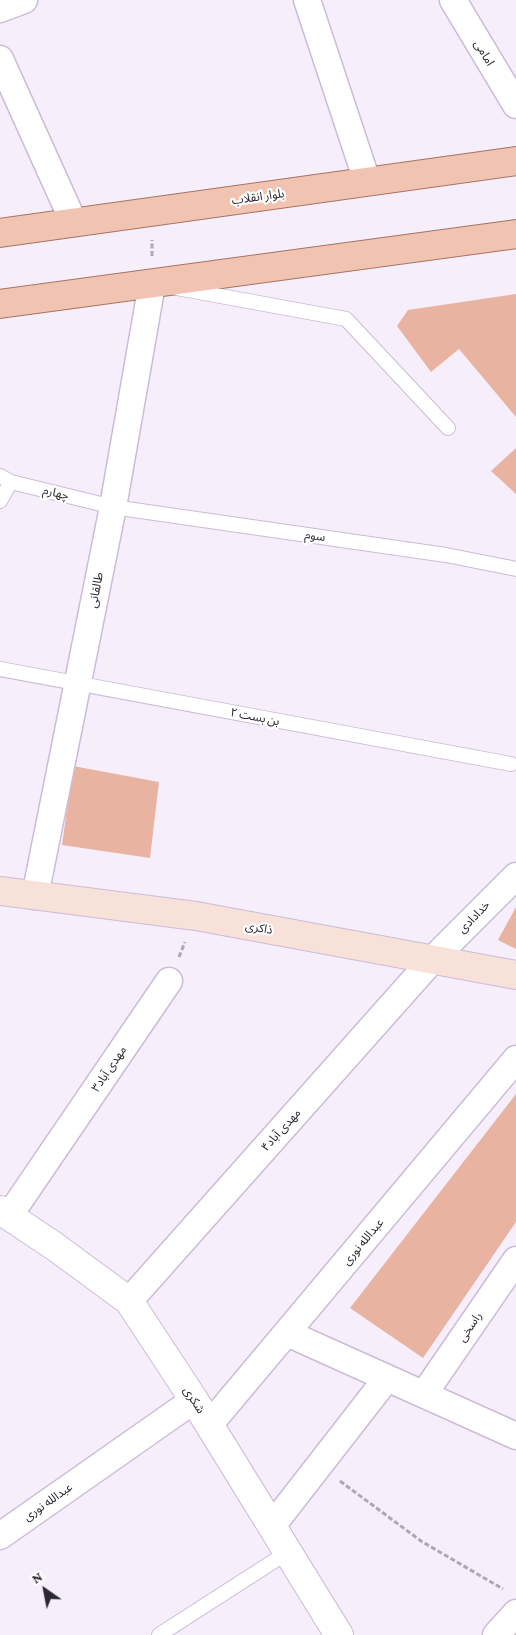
<!DOCTYPE html>
<html>
<head>
<meta charset="utf-8">
<style>
  body { margin:0 }
  #map { position:relative; width:516px; height:1635px; overflow:hidden; background:#f6effb; font-family:"Crimson Pro",serif }
  canvas { display:block }
  .north { position:absolute; left:20px; top:1565px; width:50px; height:50px; -webkit-text-stroke:4px #fff; paint-order:stroke; rotate:327deg; font-size:14px; font-weight:700; line-height:20px; text-align:center; color:#2c2631 }
  .north::after { content:''; display:block; margin:auto; width:18px; height:22px; background:#2c2631; clip-path:polygon(50% 0,100% 100%,50% 72%,0 100%) }
</style>
</head>
<body>
<div id="map">
<canvas width="516" height="1635"></canvas>
<div class="north">N</div>
</div>
<script>
const ctx = document.querySelector('canvas').getContext('2d');
ctx.lineJoin = 'round';
function fillPath(path, color) { ctx.fillStyle = color; ctx.fill(path, 'evenodd'); }
function strokePath(path, color, width, dash) { ctx.strokeStyle = color; ctx.lineWidth = width; ctx.lineCap = dash ? 'butt' : 'round'; ctx.setLineDash(dash || []); ctx.stroke(path); }
function label(font, color, halo, rows, align = 'center') {
  ctx.font = font + ' "Crimson Pro","Noto Sans Arabic",serif'; ctx.lineWidth = 4.5; ctx.setLineDash([]); ctx.textBaseline = 'middle'; ctx.strokeStyle = halo; ctx.fillStyle = color; for (const [text, x, y, turn = 0] of rows) {
    ctx.save(); ctx.translate(x, y); ctx.rotate((+turn || 0) * Math.PI / 180); ctx.textAlign = isNaN(turn) ? turn : align; if (halo) ctx.strokeText(text, 0, 0); ctx.fillText(text, 0, 0); ctx.restore();
  }
}
fillPath(new Path2D(`
  M516,294V417L459,349L431,372L397,326L408,310Z
  M516,448V494L491,471Z
  M73,766L159,782L150,858L62,845Z
  M516,907V949L498,940Z
  M516,1094V1222L423,1358L350,1308Z`), '#e9b3a2');
const service = new Path2D(`
  M177,288L346,319L448,428
  M0,476L11,482L113,507L446,555L516,569
  M0,501L11,482
  M0,669L511,764
  M159,1635L288,1552`);
const minor = new Path2D(`
  M307,0L367,181
  M453,0L516,105
  M0,9L24,0
  M0,59L74,223
  M35,896L113,507L152,284
  M9,1216L169,981
  M129,1301L432,960L516,876
  M287,1333L516,1436
  M424,1394L516,1260
  M210,1424L516,1059
  M272,1526L387,1378
  M0,1536L194,1400
  M496,1635L516,1613`);
const tertiary = new Path2D(`
  M0,1210L54,1246L129,1301L194,1400L339,1635`);
const secondary = new Path2D(`
  M0,891L196,916L516,975`);
const primary = new Path2D(`
  M0,233L516,161
  M0,304L516,234`);
strokePath(service, '#ccbbd8', 16);
strokePath(minor, '#ccbbd8', 29);
strokePath(tertiary, '#ccbbd8', 30);
strokePath(secondary, '#ccbbd8', 30);
strokePath(primary, '#a67362', 30);
strokePath(new Path2D(`
  M152,256V240
  M179,957L185,942
  M340,1481L421,1541L503,1589`), '#aea8b3', 3, [5, 2.5]);
strokePath(service, '#fff', 14);
strokePath(minor, '#fff', 26);
strokePath(tertiary, '#fff', 28);
strokePath(secondary, '#f8e1d8', 28);
strokePath(primary, '#f1c4b1', 28);
label('12px', '#2c2631', '#fff', [
  ["امامی",484,53,59],
  ["بلوار انقلاب",258,197,-8],
  ["چهارم",56,493,14],
  ["سوم",315,536,8],
  ["طالقانی",96,590,-79],
  ["بن بست ۲",255,717,11],
  ["خدادادی",474,917,-46],
  ["ذاکری",259,928,10],
  ["مهدی آباد۳",109,1069,-56],
  ["مهدی آباد۴",281,1130,-48],
  ["عبدالله نوری",363,1242,-50],
  ["راسخی",470,1327,-56],
  ["شکری",194,1400,57],
  ["عبدالله نوری",48,1502,-35]
]);
</script>
</body>
</html>
